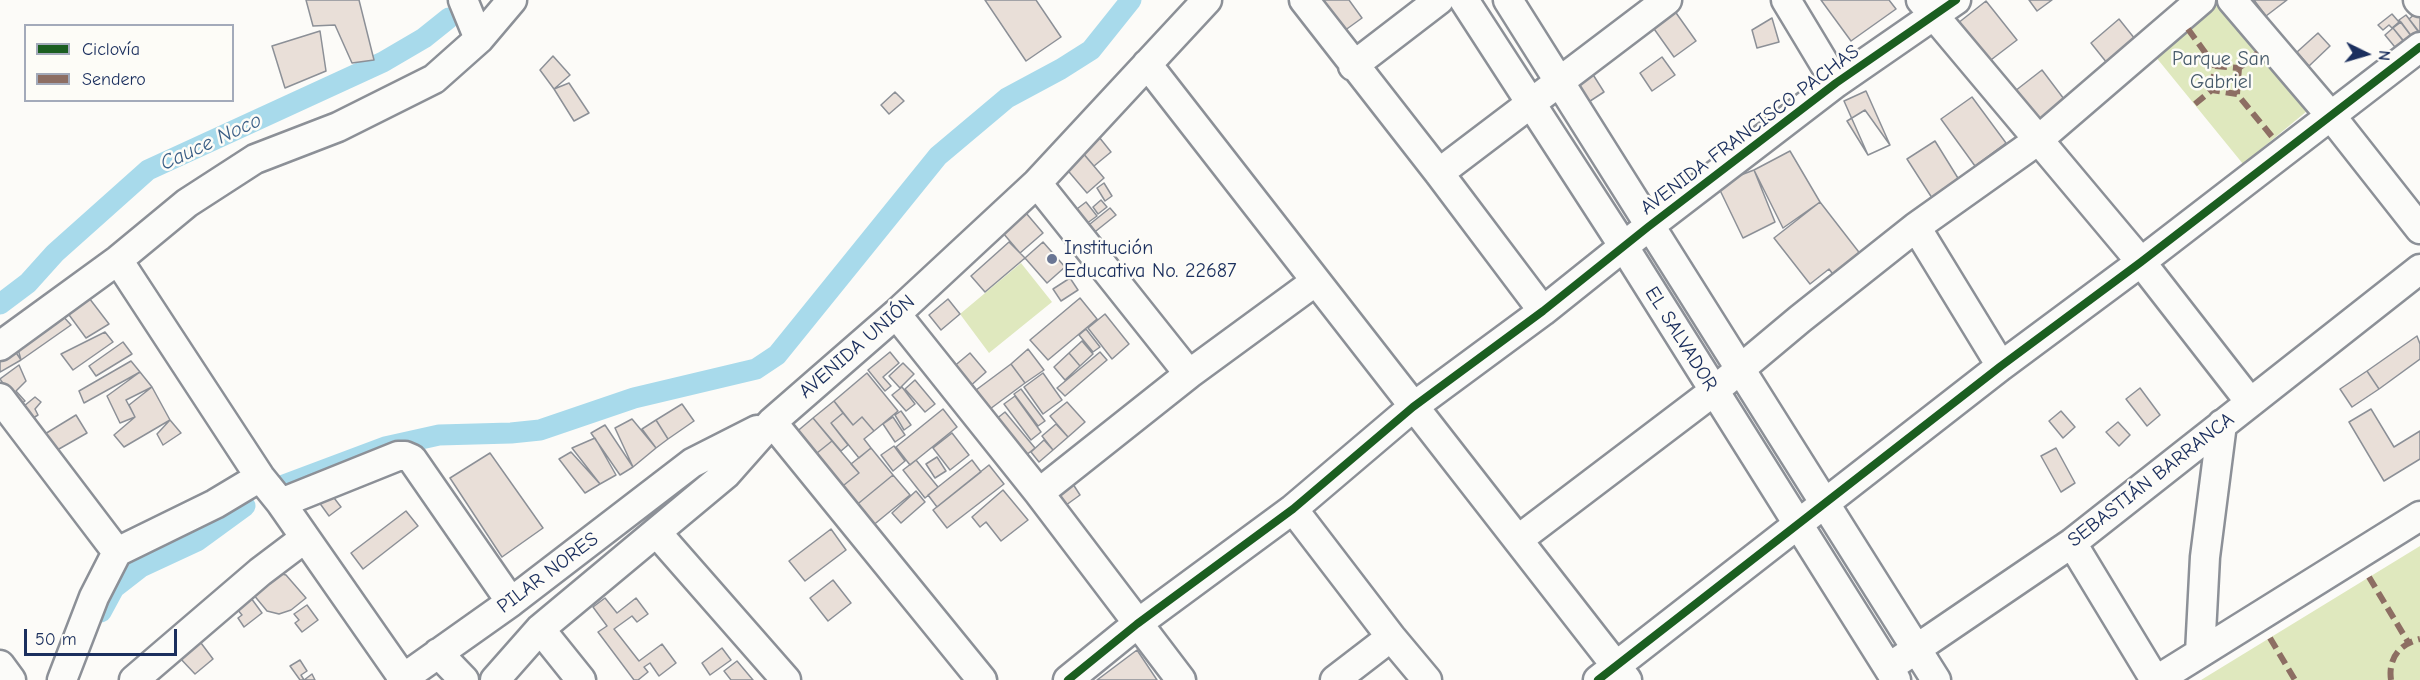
<!DOCTYPE html>
<html>
<head>
<meta charset="utf-8">
<style>
  body { margin:0 }
  #map { position:relative; width:2420px; height:680px; overflow:hidden; background:#fcfbf8; font-family:"Comic Neue",sans-serif }
  canvas { display:block }
  .legend { position:absolute; left:24px; top:24px; width:210px; height:78px; box-sizing:border-box; background:#fdfcf7; border:2px solid #a3aaba; margin:0; padding:8px 10px; list-style:none; font-size:18px; color:#1b2f5e }
  .legend li { display:flex; align-items:center; gap:12px; height:30px }
  .legend b { width:30px; border:2px solid #a3aaba }
  .north { position:absolute; left:2336px; top:24px; width:60px; height:60px; -webkit-text-stroke:4px #fdfcf7; paint-order:stroke; rotate:95deg; font-size:16px; font-weight:700; line-height:24px; text-align:center; color:#1b2f5e }
  .north::after { content:''; display:block; margin:auto; width:21px; height:27px; background:#1b2f5e; clip-path:polygon(50% 0,100% 100%,50% 72%,0 100%) }
  .scale { position:absolute; left:24px; top:629px; width:153px; height:27px; box-sizing:border-box; border:3px solid #1b2f5e; border-top:0; padding-left:8px; font-size:18px; line-height:21px; white-space:nowrap; color:#1b2f5e; -webkit-text-stroke:4px #fdfcf7; paint-order:stroke }
</style>
</head>
<body>
<div id="map">
<canvas width="2420" height="680"></canvas>
<ul class="legend">
<li><b style="height:8px;background:#1b5e20"></b>Ciclovía</li>
<li><b style="height:8px;background:#8d6e63"></b>Sendero</li>
</ul>
<div class="north">N</div>
<div class="scale">50 m</div>
</div>
<script>
const ctx = document.querySelector('canvas').getContext('2d');
ctx.lineJoin = 'round';
function fillPath(path, color) { ctx.fillStyle = color; ctx.fill(path, 'evenodd'); }
function strokePath(path, color, width, dash) { ctx.strokeStyle = color; ctx.lineWidth = width; ctx.lineCap = dash ? 'butt' : 'round'; ctx.setLineDash(dash || []); ctx.stroke(path); }
function label(font, color, halo, rows, align = 'center') {
  ctx.font = font + ' "Comic Neue",sans-serif'; ctx.lineWidth = 5; ctx.setLineDash([]); ctx.textBaseline = 'middle'; ctx.strokeStyle = halo; ctx.fillStyle = color; for (const [text, x, y, turn = 0] of rows) {
    ctx.save(); ctx.translate(x, y); ctx.rotate((+turn || 0) * Math.PI / 180); ctx.textAlign = isNaN(turn) ? turn : align; if (halo) ctx.strokeText(text, 0, 0); ctx.fillText(text, 0, 0); ctx.restore();
  }
}
fillPath(new Path2D(`
  M2219,3L2307,111L2243,164L2155,56Z
  M1021,263L1052,302L989,353L960,314Z
  M2420,546V680H2201Z`), '#dfe8be');
strokePath(new Path2D(`
  M0,304L28,283L55,253L148,170L383,62L424,38L449,18
  M281,486L385,447L439,435L511,433L540,430L634,398L756,369L777,355L938,156L1007,98L1061,69L1091,50L1131,0
  M101,612L114,588L141,567L197,541L245,506`), '#a8daeb', 21);
const building = new Path2D(`
  M306,0H359L374,60L352,63L335,25L313,26Z
  M985,0H1036L1061,37L1026,61Z
  M1319,0H1349L1362,18L1344,31Z
  M1821,0H1889L1896,9L1851,41Z
  M2029,0H2052L2037,11Z
  M2254,0H2287L2266,16Z
  M1986,1L2017,40L1983,66L1953,27Z
  M1674,10L1696,41L1674,57L1652,26Z
  M2417,12L2420,16V34L2409,19Z
  M2392,14L2399,22L2392,28L2389,25L2383,30L2378,25Z
  M2406,15L2420,33L2415,41L2399,20Z
  M1772,18L1779,42L1757,48L1752,30Z
  M2119,19L2135,39L2107,63L2091,43Z
  M2401,22L2415,41L2408,47L2393,28Z
  M2393,28L2407,45L2399,52L2385,35Z
  M320,31L326,71L285,88L272,46Z
  M2318,33L2330,46L2309,66L2297,52Z
  M553,56L570,75L554,89L540,70Z
  M1662,57L1675,75L1652,91L1640,73Z
  M2042,70L2067,103L2032,131L2006,98Z
  M1592,73L1604,92L1581,107L1569,87Z
  M569,83L589,113L574,121L554,89Z
  M1866,91L1890,145L1868,155L1844,101Z
  M895,92L904,101L889,114L881,105Z
  M1972,97L2006,143L1975,166L1941,119Z
  M1865,110L1890,145L1868,155L1847,121Z
  M1099,137L1111,152L1094,166L1082,152Z
  M1935,141L1961,183L1934,201L1907,159Z
  M1790,151L1820,202L1783,228L1754,170Z
  M1082,152L1104,178L1087,193L1064,166Z
  M1754,170L1775,222L1743,238L1717,184Z
  M1104,183L1112,196L1105,201L1097,188Z
  M1101,200L1107,207L1098,214L1093,207Z
  M1086,202L1097,216L1086,224L1069,215Z
  M1820,202L1865,260L1838,281L1829,269L1810,284L1774,238Z
  M1110,208L1116,215L1091,235L1085,228Z
  M1026,213L1043,233L1020,253L1003,233Z
  M1009,242L1025,258L985,292L971,276Z
  M1043,242L1065,267L1047,283L1025,258Z
  M1070,278L1078,290L1061,301L1053,289Z
  M86,294L109,324L86,338L64,308Z
  M1080,298L1097,319L1048,360L1030,340Z
  M948,299L960,314L941,330L929,315Z
  M61,314L71,325L21,360L16,342Z
  M1105,314L1129,344L1112,359L1088,328Z
  M1086,329L1100,347L1093,352L1079,335Z
  M105,332L113,342L73,370L61,354Z
  M2417,336L2420,344V359L2379,389L2367,371Z
  M1082,341L1093,354L1080,366L1069,353Z
  M123,342L132,354L96,376L89,366Z
  M11,345L21,360L0,372V356Z
  M1028,349L1044,370L1025,383L1011,364Z
  M890,352L899,363L883,377L891,386L885,391L868,370Z
  M1100,352L1107,360L1065,396L1057,388Z
  M970,353L986,372L968,388L952,368Z
  M1069,353L1080,366L1065,380L1054,367Z
  M131,361L140,372L84,403L79,391Z
  M903,363L914,374L900,388L889,376Z
  M1011,364L1025,383L990,409L976,390Z
  M19,365L26,381L16,391L25,401L18,406L0,379Z
  M2367,371L2379,389L2352,407L2340,389Z
  M140,372L152,387L126,400L135,417L120,423L107,396Z
  M867,373L898,411L874,431L862,417L853,425L834,401Z
  M1043,373L1062,400L1043,414L1024,387Z
  M915,380L935,404L925,412L905,389Z
  M152,387L170,420L124,447L114,435L135,417L129,405Z
  M902,387L915,404L906,411L892,395Z
  M2140,388L2160,415L2147,426L2126,399Z
  M1021,389L1045,421L1038,426L1014,394Z
  M1015,396L1041,432L1031,440L1004,404Z
  M35,397L41,402L35,409L38,415L25,423L18,411Z
  M834,401L843,413L831,423L848,445L841,451L813,418Z
  M1067,402L1085,422L1068,437L1050,416Z
  M682,404L694,421L668,439L656,420Z
  M943,409L957,427L910,465L896,447Z
  M2371,409L2394,447L2420,431V459L2384,481L2349,422Z
  M901,411L911,425L904,430L895,415Z
  M2061,411L2075,427L2063,438L2049,421Z
  M1005,412L1035,448L1020,460L990,424Z
  M843,413L853,425L862,417L874,431L864,439L871,448L859,458L831,423Z
  M76,415L87,433L52,453L40,437Z
  M893,417L905,435L895,442L883,424Z
  M813,418L832,441L812,457L794,434Z
  M632,419L656,448L633,467L615,428Z
  M170,420L181,433L163,445L157,434Z
  M656,420L668,439L656,448L642,429Z
  M2118,422L2130,435L2119,446L2106,432Z
  M1056,424L1068,437L1053,450L1042,436Z
  M605,425L633,467L620,475L591,433Z
  M952,433L969,455L950,470L933,448Z
  M595,438L616,475L600,484L572,448Z
  M1044,440L1053,450L1039,462L1031,452Z
  M832,441L859,473L839,489L812,457Z
  M894,446L905,461L893,471L881,455Z
  M871,448L893,475L854,507L839,489L859,473L851,464Z
  M2056,448L2075,483L2061,492L2041,456Z
  M571,452L600,484L585,493L559,459Z
  M490,453L543,528L502,557L450,478Z
  M937,457L946,471L935,478L926,464Z
  M916,460L938,487L925,498L903,470Z
  M972,460L981,472L937,507L928,495Z
  M989,465L1004,484L947,528L933,510Z
  M893,475L910,495L871,527L854,507Z
  M1071,481L1080,495L1062,508L1052,495Z
  M328,490L341,507L329,516L316,498Z
  M1003,490L1028,520L1001,541L986,522L980,527L972,517Z
  M916,491L925,502L901,523L892,513Z
  M406,511L418,526L363,569L351,553Z
  M831,529L846,550L805,581L789,561Z
  M278,573L286,575L306,598L291,610L279,614L267,611L253,594Z
  M833,580L851,603L828,621L810,598Z
  M251,598L262,613L244,627L238,618L242,615L237,609Z
  M605,598L617,613L636,598L648,614L637,622L632,616L614,629L639,661L662,644L676,663L659,676L650,663L644,667L648,672L638,680H634L598,632L607,626L593,607Z
  M307,605L318,620L302,632L295,623L299,620L294,614Z
  M198,639L213,659L195,674L178,656Z
  M722,648L731,660L710,675L702,663Z
  M1137,650L1157,680H1097Z
  M300,660L307,671L301,675L304,680L312,674L315,680H300L290,666Z
  M737,661L753,680H731L724,671Z`);
fillPath(building, '#e9dfd8');
strokePath(building, '#8c9097', 1.5);
const minor = new Path2D(`
  M463,0L479,39
  M1304,0L1439,173L1543,311
  M1464,0L1624,247L1896,680
  M1508,0L1936,680
  M1786,0L1836,83
  M1921,0L2141,262L2250,402
  M2232,0L2331,116L2420,229
  M2418,0L2420,2
  M1147,64L1627,680
  M1353,66L1439,0
  M1439,173L1667,0
  M1037,183L1189,374
  M1916,227L2001,366
  M118,260L260,477L281,503L403,678
  M896,314L1039,493L1181,680
  M0,346L118,260L187,203L255,159L338,127L434,79L479,39L512,0
  M0,398L117,552
  M772,422L982,680
  M1039,493L1189,374L1316,281
  M281,503L398,456H405L412,459L511,602
  M1293,509L1391,637L1427,680
  M657,533L786,680
  M1519,539L1714,391L1800,319L1916,227L2037,141L2201,0
  M2072,543L2155,680
  M540,629L581,680
  M438,653L464,680
  M2200,653L2205,557L2222,424
  M1900,660L2072,543L2420,269
  M0,665L11,680
  M62,680L94,597L117,552L215,504L260,477
  M134,680L260,572L305,538
  M401,680L511,602L692,463L757,430
  M495,680L540,629L726,474L772,422L896,314L1037,183L1207,0
  M1068,680L1137,624L1293,509L1413,407L1543,311L1648,227L1836,83L1956,0
  M1335,680L1391,637
  M1598,680L2001,366L2141,262L2420,47
  M2157,680L2420,516`);
strokePath(minor, '#8c9097', 33);
strokePath(minor, '#fbfbf9', 28);
strokePath(new Path2D(`
  M2188,29L2215,66L2212,90
  M2215,66L2239,68L2259,52
  M2237,94L2239,68
  M2195,104L2212,90L2237,94L2274,139
  M2369,577L2408,642
  M2270,638L2295,680
  M2391,680C2388,659 2399,644 2420,639`), '#8d6e63', 6, [12, 6]);
strokePath(new Path2D(`
  M1068,680L1137,624L1293,509L1413,407L1543,311L1648,227L1836,83L1956,0
  M1598,680L2001,366L2141,262L2420,47`), '#1b5e20', 8);
for (const [x, y, r, color] of [
  [1052,259,6,"#6a7694"]
]) { const dot = new Path2D(); dot.arc(x, y, r, 0, 2 * Math.PI); ctx.fillStyle = color; ctx.fill(dot); strokePath(dot, '#fdfcf7', 2); }
label('20px', '#465a6a', '#fdfcf7', [
  ["Parque San",2221,59],
  ["Gabriel",2221,82]
]);
label('20px', '#1b2f5e', '#fdfcf7', [
  ["AVENIDA FRANCISCO PACHAS",1750,130,-37],
  ["EL SALVADOR",1681,339,58],
  ["AVENIDA UNIÓN",857,347,-41],
  ["SEBASTIÁN BARRANCA",2151,480,-38],
  ["PILAR NORES",548,573,-37]
]);
label('20px', '#1b2f5e', '#fdfcf7', [
  ["Institución",1064,248],
  ["Educativa No. 22687",1064,271]
], 'left');
label('italic 21px', '#3a5e86', '#fdfcf7', [
  ["Cauce Noco",211,142,-25]
]);
</script>
</body>
</html>
